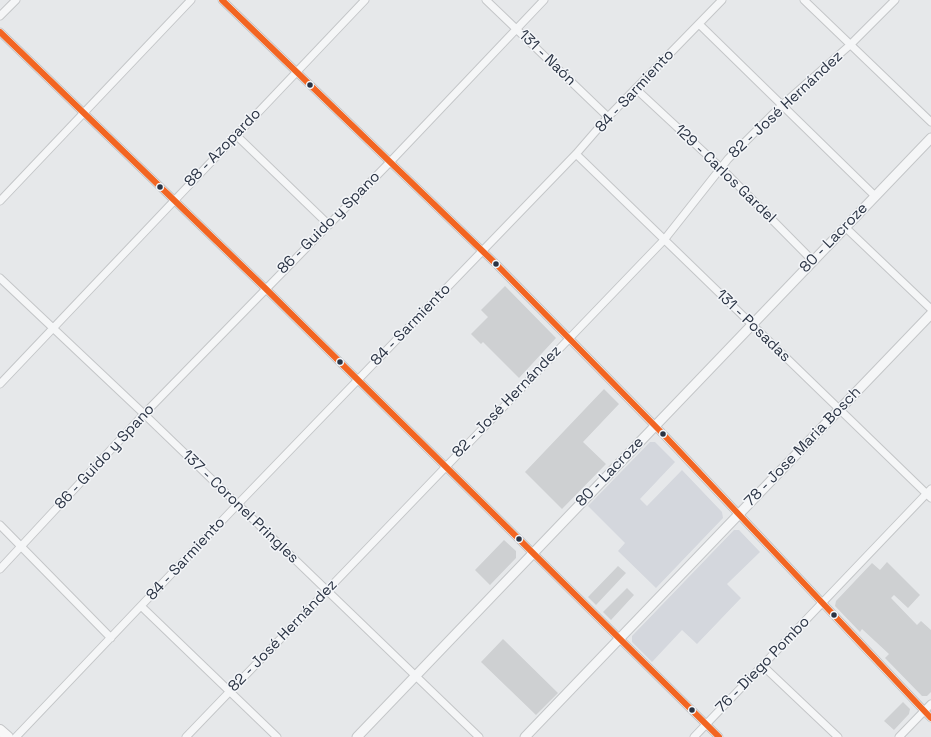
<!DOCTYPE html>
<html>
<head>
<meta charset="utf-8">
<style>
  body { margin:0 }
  canvas { display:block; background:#e6e8ea }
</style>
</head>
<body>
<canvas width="931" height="737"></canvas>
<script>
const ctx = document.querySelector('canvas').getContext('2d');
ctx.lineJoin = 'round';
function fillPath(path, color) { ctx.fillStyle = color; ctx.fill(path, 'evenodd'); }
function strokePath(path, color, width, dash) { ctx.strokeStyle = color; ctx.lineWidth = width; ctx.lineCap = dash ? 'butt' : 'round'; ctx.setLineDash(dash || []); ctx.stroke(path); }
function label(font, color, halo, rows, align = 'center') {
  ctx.font = font + ' "Space Grotesk",sans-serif'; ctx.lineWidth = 3; ctx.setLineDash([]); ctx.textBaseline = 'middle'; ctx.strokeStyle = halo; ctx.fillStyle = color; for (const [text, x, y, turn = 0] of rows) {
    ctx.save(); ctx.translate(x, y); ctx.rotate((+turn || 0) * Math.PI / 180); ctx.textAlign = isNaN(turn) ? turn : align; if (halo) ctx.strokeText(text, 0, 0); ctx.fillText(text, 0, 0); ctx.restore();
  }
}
fillPath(new Path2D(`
  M650,442H655L675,462L640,499L647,506L682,470L722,512L723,518L656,588L618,551L625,543L588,506Z
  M734,530H739L760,552L727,584L741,598L697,644L682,630L652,662L632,642V636Z`), '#d4d7dd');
fillPath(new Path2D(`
  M505,286L556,338L519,378L483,342L481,344L471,334L488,317L481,310Z
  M604,389L619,404L583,442L606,464L562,509L525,472Z
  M504,540L516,551V558L490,585L475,570Z
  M887,562L920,595L908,608L894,595L891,598L917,625L921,621L931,630V692L927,696H922L885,658L889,654L862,629L860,632L835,606L836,601L872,563L880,570Z
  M618,566L626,573L596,605L588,597Z
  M627,588L634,595L611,620L603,612Z
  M503,639L558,693L536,715L481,662Z
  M903,702L910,709L909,714L894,730L884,721Z`), '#ced0d2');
const minor = new Path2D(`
  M222,0L496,264L664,435L931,718
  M486,0L608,117
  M804,0L931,122
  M0,16L16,0
  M699,24L875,196
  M0,32L265,288L719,737
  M636,89L721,168L812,260
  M236,135L329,225
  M576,154L931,498
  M0,201L191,0
  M845,227L931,309
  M0,278L144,414L479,737
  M0,384L365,0
  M0,525L111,638
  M0,569L144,414L391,161L544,0
  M142,607L277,737
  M763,666L838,737
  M16,737L237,505L576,154L608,117L722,0
  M186,737L664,240L728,159L782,105L850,45L895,0
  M694,737L931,489
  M899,737L931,704`);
const tertiary = new Path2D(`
  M357,737L931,138
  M525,737L931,314`);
const secondary = new Path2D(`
  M0,730L8,737`);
strokePath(minor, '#c4c6c8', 9);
strokePath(tertiary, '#c4c6c8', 11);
strokePath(secondary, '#c4c6c8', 12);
strokePath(minor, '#f5f6f7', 7);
strokePath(tertiary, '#f5f6f7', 9);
strokePath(secondary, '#f8f8f8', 10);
strokePath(new Path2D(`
  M222,0L496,264L664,435L931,718
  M0,32L265,288L719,737`), '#f26522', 6);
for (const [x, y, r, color] of [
  [310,85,3.5,"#2b3444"],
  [160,187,3.5,"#2b3444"],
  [496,264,3.5,"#2b3444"],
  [340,362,3.5,"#2b3444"],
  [663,434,3.5,"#2b3444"],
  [519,539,3.5,"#2b3444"],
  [834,615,3.5,"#2b3444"],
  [692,710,3.5,"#2b3444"]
]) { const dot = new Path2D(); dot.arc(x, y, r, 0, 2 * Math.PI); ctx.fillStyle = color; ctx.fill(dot); strokePath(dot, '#f4f6f9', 1.5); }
label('15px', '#2b3444', '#f4f6f9', [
  ["131 - Naón",547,58,44],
  ["84 - Sarmiento",635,91,-47],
  ["82 - José Hernández",786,105,-43],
  ["88 - Azopardo",223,148,-46],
  ["129 - Carlos Gardel",725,174,44],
  ["86 - Guido y Spano",329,223,-45],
  ["80 - Lacroze",834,238,-46],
  ["84 - Sarmiento",411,325,-46],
  ["131 - Posadas",753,326,44],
  ["82 - José Hernández",507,402,-46],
  ["78 - Jose Maria Bosch",803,447,-46],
  ["86 - Guido y Spano",105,457,-47],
  ["80 - Lacroze",610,472,-46],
  ["137 - Coronel Pringles",240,507,44],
  ["84 - Sarmiento",186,559,-47],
  ["82 - José Hernández",283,636,-46],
  ["76 - Diego Pombo",763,665,-46]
]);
</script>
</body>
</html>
